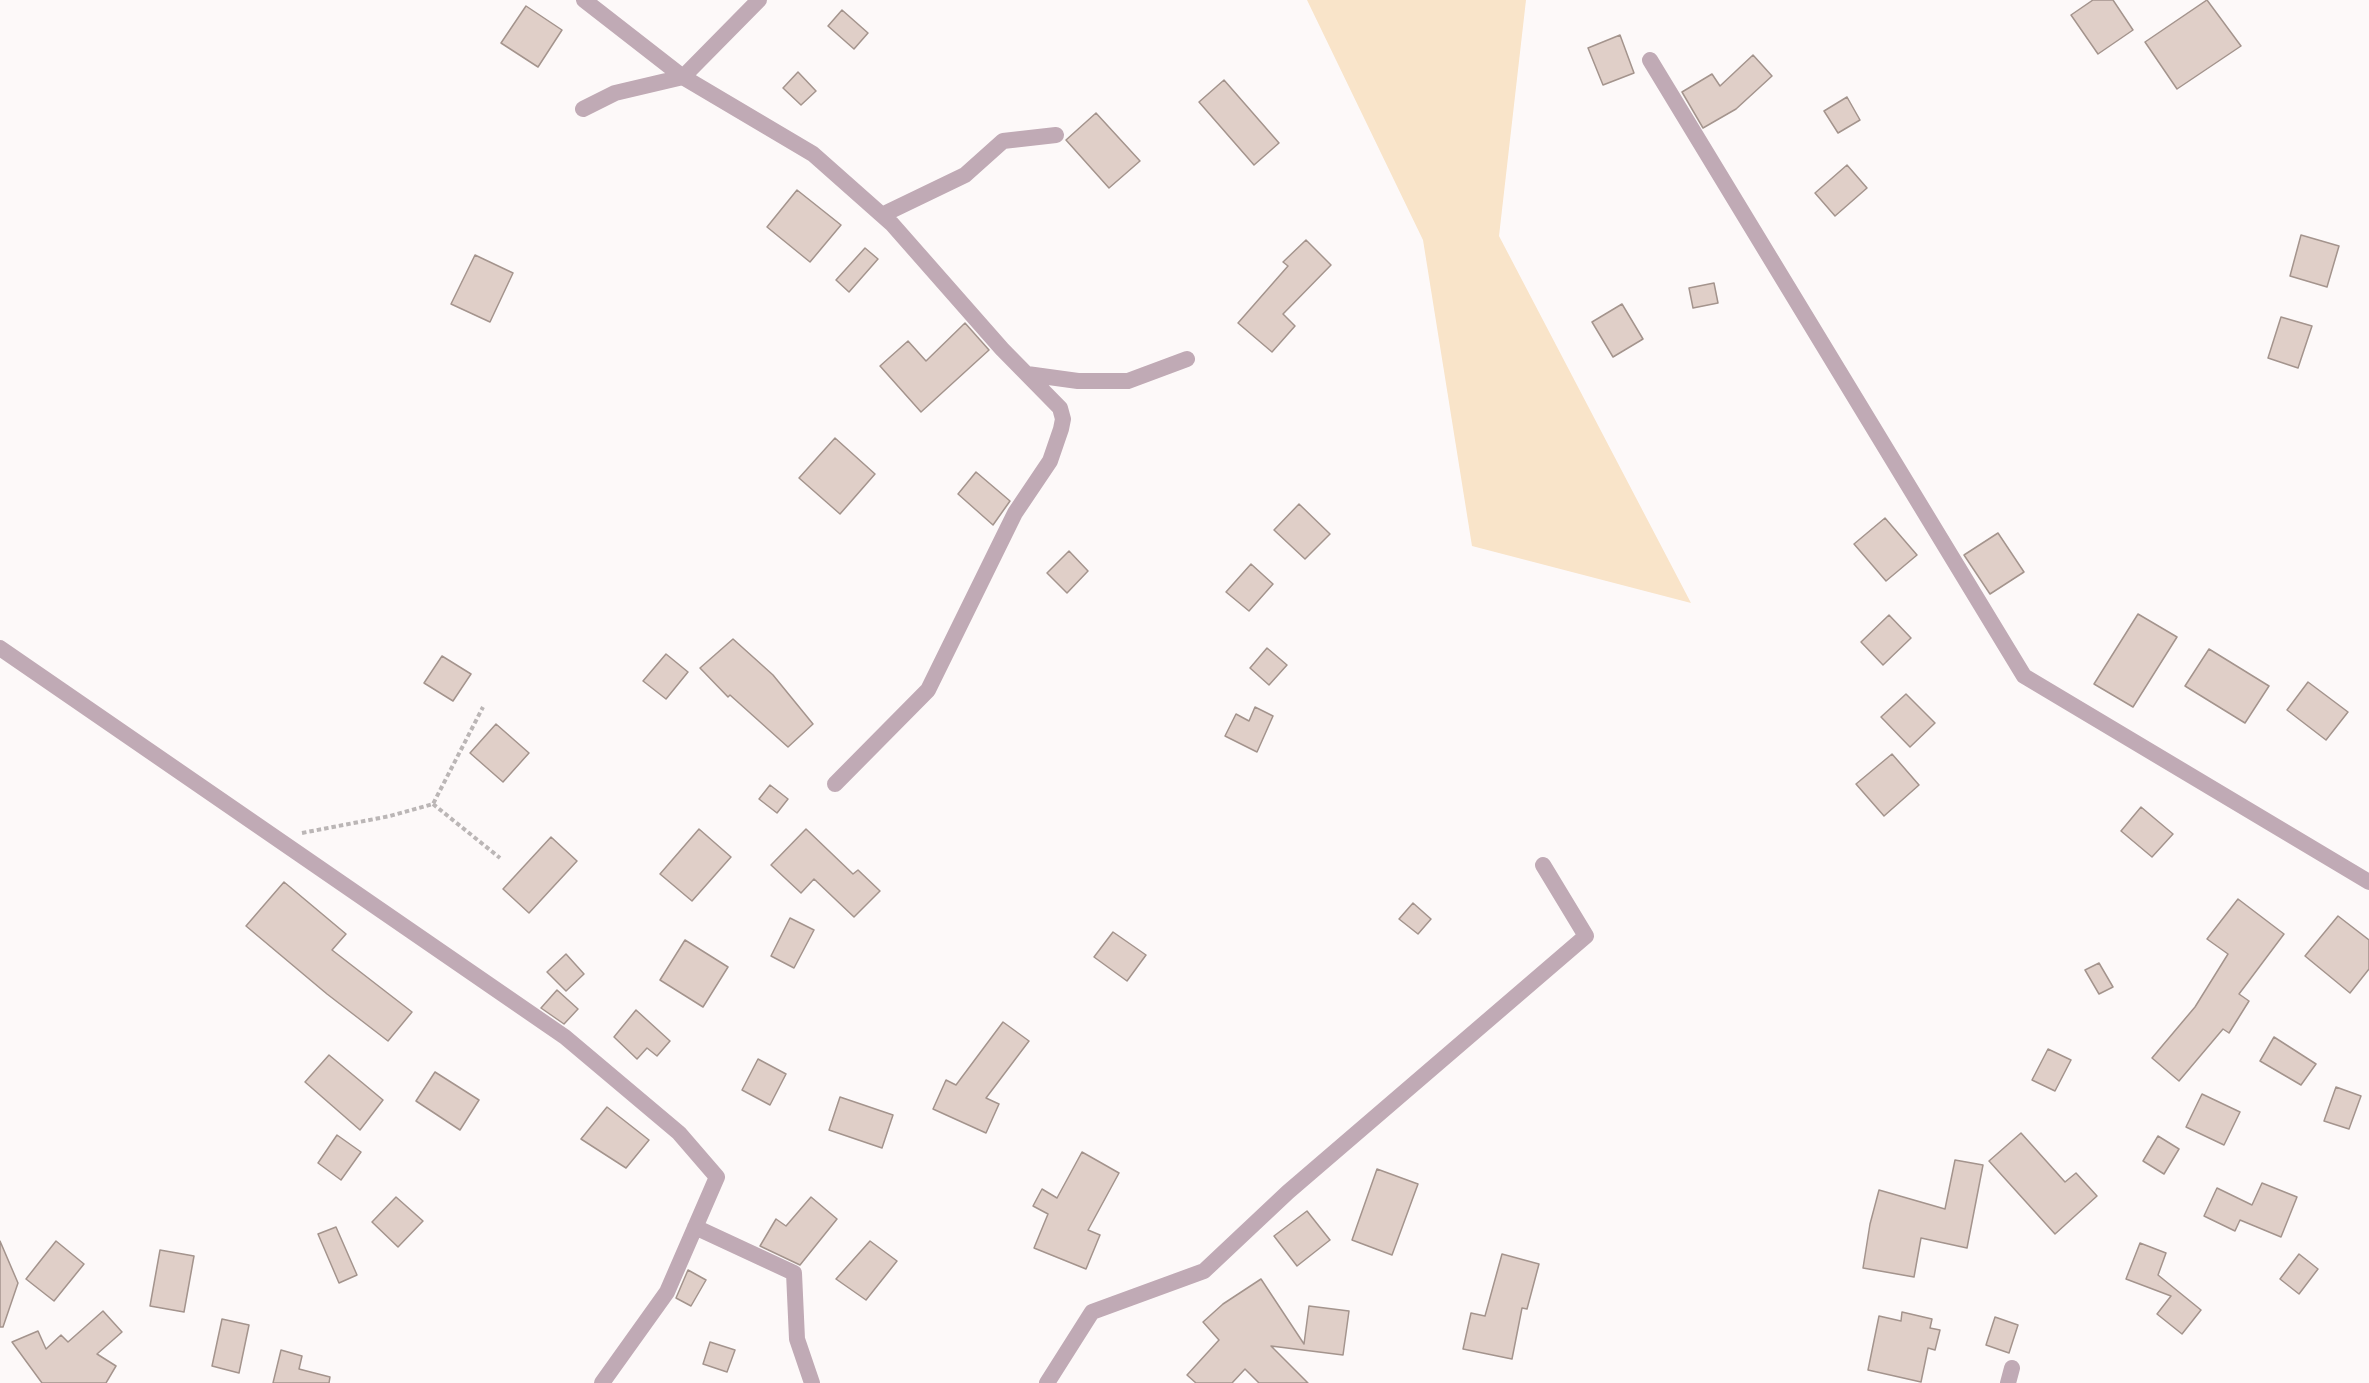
<!DOCTYPE html>
<html>
<head>
<meta charset="utf-8">
<style>
  body { margin:0 }
  canvas { display:block; background:#fdf9f9 }
</style>
</head>
<body>
<canvas width="2369" height="1383"></canvas>
<script>
const ctx = document.querySelector('canvas').getContext('2d');
ctx.lineJoin = 'round';
function fillPath(path, color) { ctx.fillStyle = color; ctx.fill(path, 'evenodd'); }
function strokePath(path, color, width, dash) { ctx.strokeStyle = color; ctx.lineWidth = width; ctx.lineCap = dash ? 'butt' : 'round'; ctx.setLineDash(dash || []); ctx.stroke(path); }
fillPath(new Path2D(`
  M1307,0H1526L1499,236L1691,603L1472,546L1423,240Z`), '#f9e4c9');
const building = new Path2D(`
  M2093,0H2113L2133,30L2098,54L2071,15Z
  M2207,0L2241,46L2177,89L2145,42Z
  M526,6L562,30L538,67L501,43Z
  M842,10L868,33L854,49L828,26Z
  M1620,35L1634,73L1603,85L1588,48Z
  M1753,55L1772,76L1736,109L1703,128L1682,92L1712,74L1720,86Z
  M798,72L816,91L801,105L783,88Z
  M1224,80L1279,143L1254,165L1199,102Z
  M1847,97L1860,120L1838,133L1824,111Z
  M1096,113L1140,161L1109,188L1066,140Z
  M1847,165L1867,188L1835,216L1815,193Z
  M797,190L841,225L810,262L767,227Z
  M2301,235L2339,246L2327,287L2290,276Z
  M1306,240L1331,265L1283,314L1295,326L1272,352L1238,323L1288,266L1283,262Z
  M865,248L878,259L849,292L836,280Z
  M475,255L513,273L490,322L451,304Z
  M1714,283L1718,303L1693,308L1689,288Z
  M1622,304L1643,339L1613,357L1592,322Z
  M2281,317L2312,326L2298,368L2268,358Z
  M965,323L989,350L921,412L880,366L908,341L926,361Z
  M835,438L875,474L840,514L799,478Z
  M976,472L1010,501L993,525L958,494Z
  M1299,504L1330,534L1305,559L1274,530Z
  M1885,518L1917,555L1886,581L1854,544Z
  M1998,533L2024,572L1990,594L1964,555Z
  M1069,551L1088,571L1067,593L1047,573Z
  M1251,564L1273,584L1249,611L1226,592Z
  M2138,614L2177,637L2133,707L2094,684Z
  M1889,615L1911,638L1883,665L1861,642Z
  M733,639L773,675L813,724L788,747L730,695L728,697L700,668Z
  M1267,648L1287,665L1269,685L1250,668Z
  M2209,649L2269,686L2245,723L2185,686Z
  M666,654L688,672L666,699L643,681Z
  M442,656L471,674L453,701L424,683Z
  M2308,682L2348,712L2326,740L2287,710Z
  M1906,694L1935,723L1910,747L1881,717Z
  M1255,707L1273,716L1257,752L1225,736L1236,714L1249,721Z
  M496,724L529,753L503,782L470,753Z
  M1892,754L1919,785L1884,816L1856,784Z
  M770,785L788,799L777,813L759,799Z
  M2141,807L2173,834L2152,857L2121,831Z
  M699,829L731,857L692,901L660,874Z
  M806,829L853,874L858,870L880,891L854,917L814,879L801,893L771,865Z
  M551,837L577,861L529,913L503,889Z
  M284,882L346,934L332,950L412,1012L388,1041L327,994L246,926Z
  M2238,899L2284,934L2239,994L2249,1001L2229,1033L2223,1029L2179,1081L2152,1058L2195,1007L2228,954L2207,939Z
  M1413,903L1431,919L1418,934L1399,919Z
  M2338,916L2369,940V969L2350,993L2305,956Z
  M790,918L814,930L794,968L771,956Z
  M1113,932L1146,955L1127,981L1094,957Z
  M685,940L728,967L703,1007L660,980Z
  M566,954L584,974L566,991L547,972Z
  M2099,963L2113,987L2099,994L2085,970Z
  M557,990L578,1009L564,1024L541,1008Z
  M636,1010L670,1041L657,1056L647,1048L637,1059L614,1037Z
  M1003,1022L1029,1041L986,1098L999,1104L986,1133L933,1109L946,1080L956,1085Z
  M2274,1037L2316,1064L2301,1085L2260,1061Z
  M2048,1049L2071,1060L2055,1091L2032,1080Z
  M329,1055L383,1100L360,1130L305,1082Z
  M758,1059L786,1074L770,1105L742,1090Z
  M435,1072L479,1100L460,1130L416,1101Z
  M2336,1087L2361,1096L2349,1129L2324,1121Z
  M2202,1094L2240,1112L2224,1145L2186,1127Z
  M840,1097L893,1115L882,1148L829,1130Z
  M607,1107L649,1140L626,1168L581,1139Z
  M2021,1133L2065,1182L2076,1173L2097,1196L2055,1234L1989,1161Z
  M337,1135L361,1152L341,1180L318,1163Z
  M2158,1136L2179,1149L2164,1174L2143,1161Z
  M1082,1152L1119,1173L1088,1230L1100,1235L1086,1269L1034,1248L1048,1214L1033,1206L1042,1189L1057,1198Z
  M1955,1160L1983,1165L1967,1248L1921,1238L1914,1277L1863,1268L1870,1224L1879,1190L1945,1209Z
  M1377,1169L1418,1184L1392,1255L1352,1240Z
  M2262,1183L2297,1197L2281,1237L2240,1220L2235,1231L2204,1216L2217,1188L2252,1205Z
  M396,1197L423,1221L398,1247L372,1222Z
  M811,1197L837,1219L800,1265L760,1246L776,1219L786,1226Z
  M1307,1211L1330,1240L1297,1266L1274,1236Z
  M336,1227L357,1275L339,1283L318,1234Z
  M0,1241L18,1283L3,1327H0Z
  M56,1241L84,1264L54,1301L26,1279Z
  M870,1241L897,1261L866,1300L836,1279Z
  M2140,1243L2166,1253L2158,1275L2201,1310L2182,1334L2157,1314L2171,1296L2126,1279Z
  M160,1250L194,1256L184,1312L150,1306Z
  M1502,1254L1539,1264L1527,1309L1522,1308L1512,1359L1463,1349L1471,1313L1485,1316Z
  M2299,1254L2318,1269L2299,1294L2280,1279Z
  M688,1270L706,1280L691,1306L676,1298Z
  M1261,1279L1304,1344L1309,1306L1349,1311L1343,1355L1271,1346L1308,1383H1259L1245,1369L1232,1383H1196L1187,1375L1219,1340L1203,1322L1223,1304Z
  M103,1311L122,1332L97,1354L116,1366L106,1383H42L12,1342L38,1331L46,1349L61,1335L68,1342Z
  M1902,1312L1932,1319L1930,1328L1940,1330L1935,1350L1928,1348L1921,1382L1868,1370L1879,1316L1901,1321Z
  M1995,1317L2018,1325L2009,1353L1986,1345Z
  M222,1319L249,1325L239,1373L212,1366Z
  M710,1342L735,1350L727,1372L703,1364Z
  M281,1350L302,1356L299,1369L330,1377L329,1383H273Z`);
fillPath(building, '#e0cfc8');
strokePath(building, '#a4948d', 1.5);
strokePath(new Path2D(`
  M433,804L500,858
  M302,833L390,816L433,804L483,707`), '#bbb6b6', 4, [4.5, 3]);
strokePath(new Path2D(`
  M584,0L683,77L759,0
  M1650,60L2024,676L2369,882
  M583,109L615,93L683,77L813,154L892,224L1002,349L1060,408L1063,419L1061,429L1050,461L1015,513L928,690L835,784
  M882,215L965,175L1003,141L1056,135
  M1027,374L1078,381H1128L1187,359
  M0,648L565,1037L679,1133L717,1177L667,1292L602,1383
  M695,1227L794,1273L797,1339L812,1383
  M1047,1383L1092,1312L1204,1271L1288,1192L1586,936L1543,865
  M2008,1383L2012,1368`), '#c0aab5', 16);
</script>
</body>
</html>
